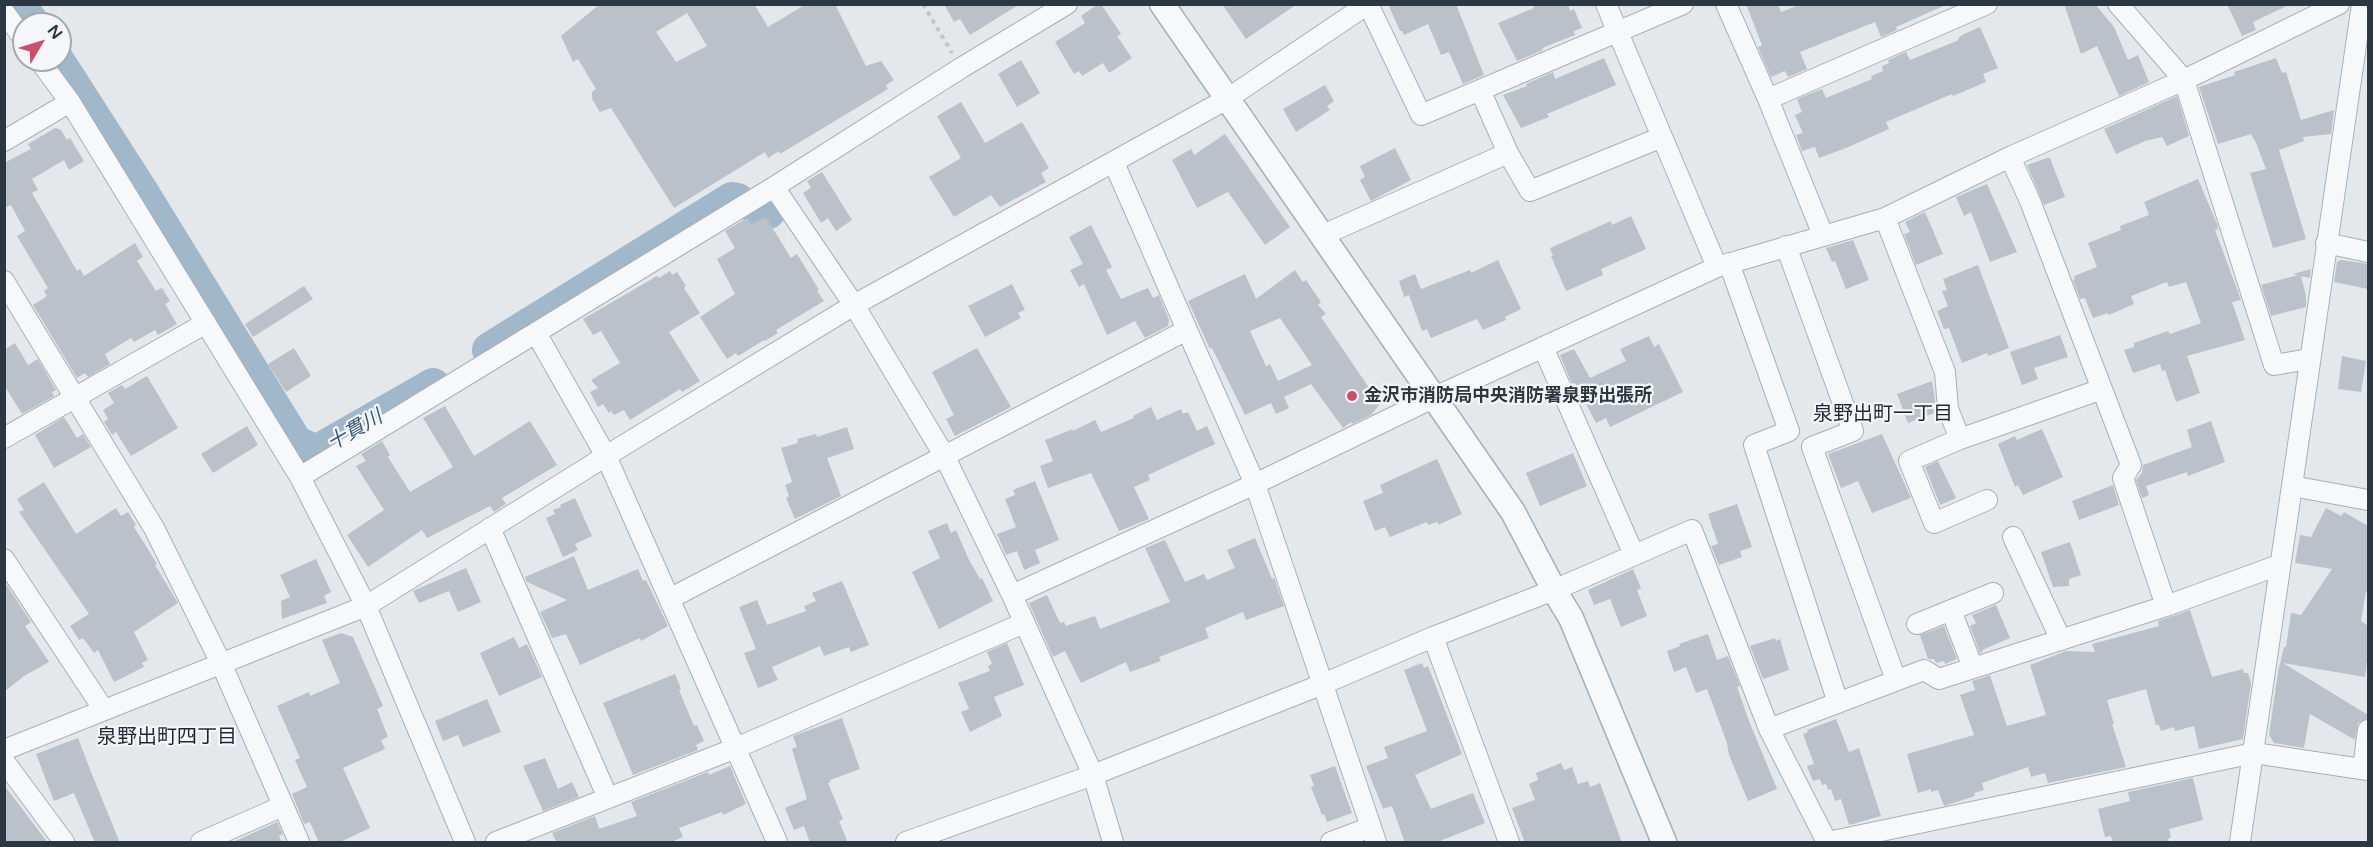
<!DOCTYPE html>
<html>
<head>
<meta charset="utf-8">
<style>
  body { margin:0 }
  #map { position:relative; width:2373px; height:847px; overflow:hidden; background:#e4e8eb; font-family:"Varela Round",sans-serif }
  canvas { display:block }
  .frame { position:absolute; inset:0; border:6px solid #2c3744; pointer-events:none }
  .north { position:absolute; left:12px; top:12px; width:60px; height:60px; box-sizing:border-box; background:#f4f6f9; border:2px solid #a4aab1; border-radius:50%; rotate:52deg; font-size:16px; font-weight:700; line-height:24px; text-align:center; color:#2c3744 }
  .north::after { content:''; display:block; margin:auto; width:21px; height:27px; background:#cc4d6c; clip-path:polygon(50% 0,100% 100%,50% 72%,0 100%) }
</style>
</head>
<body>
<div id="map">
<canvas width="2373" height="847"></canvas>
<div class="frame"></div>
<div class="north">N</div>
</div>
<script>
const ctx = document.querySelector('canvas').getContext('2d');
ctx.lineJoin = 'round';
function strokePath(path, color, width, dash) { ctx.strokeStyle = color; ctx.lineWidth = width; ctx.lineCap = dash ? 'butt' : 'round'; ctx.setLineDash(dash || []); ctx.stroke(path); }
function fillPath(path, color) { ctx.fillStyle = color; ctx.fill(path, 'evenodd'); }
function label(font, color, halo, rows, align = 'center') {
  ctx.font = font + ' "Varela Round","Noto Sans JP",sans-serif'; ctx.lineWidth = 4.5; ctx.setLineDash([]); ctx.textBaseline = 'middle'; ctx.strokeStyle = halo; ctx.fillStyle = color; for (const [text, x, y, turn = 0] of rows) {
    ctx.save(); ctx.translate(x, y); ctx.rotate((+turn || 0) * Math.PI / 180); ctx.textAlign = isNaN(turn) ? turn : align; if (halo) ctx.strokeText(text, 0, 0); ctx.fillText(text, 0, 0); ctx.restore();
  }
}
strokePath(new Path2D(`
  M17,4L32,24
  M56,60L140,191L295,443L316,453L433,386
  M757,208L768,211
  M490,350L732,200L737,201`), '#a0b8ca', 36);
fillPath(new Path2D(`
  M600,4H754L768,27L806,4H835L866,66L881,61L894,80L886,85L888,89L780,154L779,151L768,158L765,152L674,208L611,108L600,112L592,99V92L596,89L578,59L573,62L561,36ZM687,13L707,46L676,62L656,32Z
  M944,4H1020L970,35L960,19L954,22Z
  M1098,4H1101L1121,34L1117,36L1132,58L1109,73L1103,63L1082,76L1079,71L1074,74L1055,42L1085,23L1081,16Z
  M1222,4H1297L1246,39Z
  M1388,4H1456L1484,75L1463,84L1449,52L1441,55L1428,24L1404,35L1402,31H1400Z
  M1532,4H1568L1570,11L1574,9L1582,28L1574,31L1575,35L1542,48L1543,50L1517,61L1498,23L1534,8Z
  M1746,4H1778L1781,12L1802,4H1948L1896,27L1897,30L1881,37L1875,22L1800,52L1807,69L1788,77L1785,71L1771,77L1758,47L1762,45Z
  M2064,4H2095L2114,27L2128,60L2138,55L2149,82L2119,96L2097,46L2081,54Z
  M2227,4H2291L2253,22L2256,30L2242,36Z
  M1980,27L1998,68L1983,74L1986,82L1953,96L1952,94L1886,122L1889,129L1846,148L1819,158L1815,147L1802,151L1796,135L1803,133L1795,115L1802,112L1797,99L1822,89L1826,98L1872,79L1871,76L1883,71L1882,66L1889,63L1888,60L1906,52L1910,60L1959,40L1958,38L1964,34Z
  M1604,58L1616,85L1547,114L1549,117L1521,128L1503,95L1527,86L1526,84L1553,72L1555,79Z
  M2276,58L2282,73L2286,72L2301,120L2334,110L2331,134L2303,137L2304,141L2279,150L2306,239L2273,248L2250,173L2266,169L2256,143L2251,134L2218,144L2199,87L2235,75L2234,72Z
  M1021,60L1040,93L1017,107L998,74Z
  M1325,85L1334,101L1327,106L1330,110L1296,132L1283,109Z
  M2177,96L2189,136L2167,146L2162,137L2145,141L2116,154L2104,129Z
  M961,102L985,143L1022,122L1049,168L1041,173L1046,182L1000,207L991,195L954,217L929,177L961,158L937,116Z
  M55,128L61,130L67,140L70,138L84,161L69,170L64,160L32,179L38,190L32,193L77,271L80,269L84,276L135,243L143,257L137,261L156,291L162,288L170,301L165,304L177,324L158,335L155,330L134,342L131,338L105,354L110,364L88,377L85,373L77,378L33,305L47,296L44,291L48,288L17,236L25,231L11,205L4,208V163L31,149L28,144Z
  M1225,134L1290,227L1265,245L1228,192L1197,208L1172,160L1191,149L1194,155Z
  M1395,148L1411,180L1371,201L1360,180L1365,177L1360,166Z
  M2047,158H2050L2065,197L2044,205L2027,165Z
  M822,172L852,220L836,231L828,218L821,223L803,193L811,188L807,181Z
  M2198,179L2217,224L2218,229L2215,230L2241,300L2232,302L2245,340L2187,356L2200,393L2176,402L2165,370L2162,371L2160,364L2133,373L2124,350L2134,347V343L2168,331L2170,334L2201,323L2186,282L2169,287L2167,282L2131,296L2134,304L2109,315L2108,313L2093,318L2085,298L2080,299L2073,280L2075,279L2074,276L2097,267L2088,243L2121,230L2120,226L2149,215L2144,202Z
  M1987,184L2017,252L1990,262L1971,212L1964,216L1956,197Z
  M1925,212L1943,254L1916,265L1904,234L1910,232L1905,222Z
  M1631,216L1646,249L1601,269L1603,275L1566,291L1551,256H1553L1550,248L1611,221L1612,225Z
  M764,217L766,220L767,219L791,258L797,254L819,290L817,291L824,301L776,330L778,333L765,341L764,340L738,356L736,353L727,359L700,317L735,294L717,259L735,248L725,231L747,218L751,225Z
  M1091,225L1112,267L1106,270L1121,299L1148,288L1153,298L1159,295L1169,320L1168,326L1145,338L1135,321L1107,335L1084,284L1079,287L1070,270L1083,264L1069,237Z
  M1853,240L1869,280L1846,289L1835,261L1832,262L1826,248Z
  M1498,260L1521,309L1505,317L1506,320L1483,330L1477,319L1431,338L1427,329L1422,331L1409,295L1404,297L1399,281L1415,274L1421,289L1470,270L1471,273Z
  M2341,260L2368,264V289L2334,282L2337,262Z
  M1978,265L2009,348L1988,356L1987,353L1962,363L1949,328L1944,329L1937,311L1948,306L1942,291L1947,290L1943,279Z
  M2311,269L2310,278L2301,276L2306,296V307L2271,316L2261,285L2298,275L2293,274Z
  M1295,270L1303,282L1306,280L1321,302L1318,305L1326,314L1321,317L1380,404L1371,415L1352,424L1351,422L1343,428L1311,384L1284,397L1289,408L1276,414L1271,403L1245,415L1212,348L1210,349L1188,301L1245,274L1256,299ZM1280,318L1312,365L1278,381L1270,364L1266,366L1250,331Z
  M670,271L672,275L677,272L686,286L684,288L700,313L669,332L700,381L682,392L680,389L630,420L624,410L614,415L611,411L609,413L603,404L598,407L590,392L598,388L591,380L620,363L601,331L593,335L583,319L657,276L659,278Z
  M1012,284L1025,310L1018,313L1021,318L985,337L968,306Z
  M304,286L313,299L253,337L245,324Z
  M2060,335L2068,357L2034,368L2038,379L2022,385L2010,352Z
  M1649,336L1654,347L1659,344L1683,392L1610,427L1606,418L1596,423L1575,383L1572,384L1560,355L1574,349L1590,378L1626,361L1620,349Z
  M15,343L28,365L38,359L56,390L52,392L54,396L22,414L4,385V350Z
  M294,348L311,376L286,392L268,364Z
  M977,348L1011,407L955,436L946,419L954,415L932,372Z
  M2342,356L2366,361L2361,392L2338,389Z
  M147,376L178,428L131,456L116,432L112,435L104,422L108,419L103,410L114,403L108,393L122,385L125,389Z
  M1932,381L1937,412L1908,423L1897,394Z
  M445,406L474,456L530,421L557,465L502,498L506,504L494,512L490,506L427,538L422,530L368,567L347,535L384,510L356,466L366,461L361,454L382,441L390,455L388,457L410,492L453,467L423,418Z
  M1151,407L1157,420L1181,409L1183,414L1188,412L1197,431L1207,426L1215,444L1148,475L1150,480L1134,487L1149,519L1119,531L1091,473L1048,488L1040,466L1053,461L1045,440L1073,429V431L1095,420L1101,432L1134,418L1133,416Z
  M64,417L77,438L83,434L91,447L54,468L35,435Z
  M2211,421L2225,462L2188,476L2187,472L2146,486L2149,495L2142,498L2136,480L2142,473L2143,465L2192,447L2187,430Z
  M247,426L258,445L213,473L201,454Z
  M847,427L854,449L827,458L841,496L795,519L786,498L789,496L785,485L792,482L781,448L798,443L797,439L816,434L817,437Z
  M2042,429L2063,477L2023,495L2018,485L2015,487L1998,444L2015,436L2017,440Z
  M1882,434L1911,498L1872,513L1858,481L1841,488L1828,454Z
  M1573,453L1587,486L1540,506L1526,473Z
  M1437,459L1462,514L1438,525V522L1428,525L1427,522L1390,537L1385,527L1375,531L1363,501L1383,493L1380,485Z
  M1938,461L1956,498L1940,505L1925,467Z
  M1035,481L1059,540L1035,550L1040,563L1024,570L1017,551L1006,555L997,534L1016,527L1005,499L1015,495L1013,490Z
  M44,482L76,534L116,508L121,516L128,512L136,525L134,527L157,564L155,565L178,603L134,632L148,660L142,663L144,667L114,682L98,650L94,653L83,638L79,640L70,626L89,614L19,512L24,510L17,499Z
  M2113,485L2119,505L2079,520L2072,501Z
  M575,498L592,536L575,544L578,550L563,557L546,518L555,514L553,510L561,507L560,505Z
  M1737,504L1752,547L1740,551L1742,557L1719,565L1711,546L1718,544L1708,514Z
  M2326,508L2341,516L2344,512L2368,526V592L2366,591L2361,621L2368,626V653L2365,677L2283,663L2368,715V718L2358,723L2355,740L2310,714L2304,748L2274,743L2269,735L2278,672L2284,647H2286L2291,613L2301,615L2332,569L2295,563L2300,535L2311,537Z
  M947,523L951,533L956,530L969,560L980,579L982,578L993,601L939,629L912,572L940,558L928,531Z
  M1255,538L1272,579L1274,578L1284,606L1246,620L1243,612L1205,628L1209,638L1159,657L1161,661L1130,672L1126,662L1081,683L1065,651L1053,657L1029,603L1047,595L1060,623L1064,622L1066,626L1095,616L1100,629L1170,602L1145,548L1165,540L1185,582L1204,574L1207,580L1235,568L1227,550Z
  M2070,542L2081,575L2069,579V586L2053,587L2041,552Z
  M574,556L588,590L638,569L643,581L646,580L668,626L641,641L640,638L580,665L566,634L552,638L540,612L567,600L527,582L525,577Z
  M316,559L331,592L324,596L327,603L282,619L281,601L290,597L280,575Z
  M466,568L481,602L458,612L449,591L419,603L413,591Z
  M1633,569L1641,588L1637,590L1647,616L1621,627L1610,599L1594,605L1588,590Z
  M4,581L31,622L25,626L49,662L24,676L4,692Z
  M842,581L869,645L851,652L849,647L824,656L820,646L772,667L778,680L758,688L744,653L756,649L739,607L757,600L767,625L806,611L804,606L816,601L812,593Z
  M1996,605L2010,638L1982,650L1983,652L1980,653L1970,626L1976,623L1972,615Z
  M2190,610L2212,677L2243,669L2244,673H2248L2251,683L2243,739L2199,749L2194,726L2175,731L2174,727L2161,731L2159,725H2156L2146,689L2107,700L2114,724H2112L2126,767L2048,783L2045,773L2031,777L2028,767L1982,783L1984,790L1974,793L1975,796L1944,806L1938,790L1931,792V789L1918,793L1907,754L1974,735L1960,695L1975,690L1972,681L1990,675L2007,726L2046,715L2030,665L2066,651L2095,652L2092,644L2159,626L2158,621Z
  M1944,626L1957,659L1945,664L1944,661L1936,663L1934,659H1928L1920,635Z
  M341,633L353,637L383,706L377,709L388,737L381,740L385,749L343,768L370,828L338,843H319L310,822L304,824L292,794L307,787L295,760L300,758L277,706L309,692L310,696L340,683L322,640Z
  M1708,634L1717,660L1728,656L1740,686L1737,687L1749,721L1777,789L1748,801L1729,755L1727,743L1707,689L1696,693L1686,667L1674,672L1667,651L1680,646L1679,644Z
  M514,637L519,648L527,644L542,677L499,696L480,653Z
  M1775,638L1776,641L1780,639L1789,670L1763,679L1750,646Z
  M1007,643L1024,685L994,697L1002,716L970,732L961,712L969,709L958,683L990,671L988,666L992,664L987,652Z
  M1422,663L1424,668L1428,666L1462,754L1415,775L1431,809L1473,793L1485,823L1435,843H1405L1392,806L1383,809L1366,766L1388,758L1384,747L1427,731L1404,670Z
  M675,674L681,689L679,690L694,726L697,725L704,741L696,745L698,750L633,775L603,703Z
  M487,699L501,732L463,747L458,735L443,741L435,721Z
  M842,718L860,769L830,780L831,782L828,783L843,819L839,821L848,843H810L804,826L794,830L785,808L807,799L792,749L797,747L793,736Z
  M1836,719L1849,752L1859,748L1881,816L1849,825L1841,799L1835,801L1831,789L1828,790L1826,784L1822,785L1820,779L1813,781L1807,766L1814,764L1803,734L1808,732L1807,730Z
  M78,738L89,767L120,843H95L74,793L54,801L36,754Z
  M545,758L558,789L572,782L579,797L543,811L523,766Z
  M1561,763L1564,770L1572,767L1578,784L1588,781L1590,787L1600,783L1622,843H1525L1512,808L1535,800L1529,784L1538,780L1536,773Z
  M730,766L746,804L723,815L722,812L679,828L683,837L669,843H557L552,833L595,816L599,829L637,816L631,802L708,772L709,775Z
  M1335,766L1352,813L1327,822L1324,814L1322,815L1311,787L1314,786L1310,775Z
  M2193,778L2203,820L2169,829L2171,837L2168,839L2169,843H2113L2111,836L2105,837L2098,809L2130,801L2128,792Z
  M4,785L20,806L48,843H4Z
  M277,822L283,834L279,836L282,843H231Z`), '#bbc1c9');
const minor = new Path2D(`
  M1368,4L1421,115L1683,4
  M1606,4L1717,267
  M1726,4L1768,99L1823,235
  M2118,4L2184,80L2274,365L2309,359
  M2362,4L2292,486L2368,500
  M4,12L24,39
  M39,60L70,102L300,477L366,606L465,842
  M1480,90L1508,153
  M1768,99L1987,4
  M4,141L70,102
  M2010,157L2030,201L2131,465L2123,478L2166,606
  M1114,163L1187,330
  M774,187L854,305L944,455L1012,595L1093,775L1113,842
  M1885,218L1945,372L1948,409L1960,439L1909,461L1934,523L1987,500
  M1323,235L1508,153L1530,191L1662,137
  M2326,243L2368,252
  M1786,246L1853,431L1812,447L1896,680
  M1729,263L1789,431L1754,445L1838,703
  M4,281L154,528L221,663L299,842
  M536,333L606,456L777,842
  M1543,347L1634,555
  M4,438L206,323
  M1960,439L2102,389
  M300,477L774,187L961,68L1067,4
  M490,528L608,798
  M2013,537L2061,640
  M4,559L104,710
  M1012,595L1255,484L1435,397L1717,267L1885,218L2010,157L2184,80L2339,4
  M669,599L1187,330L1255,484L1376,842
  M1951,610L1973,668
  M1917,624L1993,593
  M1433,637L1509,842
  M4,750L366,606L606,456L854,305L1227,99L1368,4
  M4,761L64,842
  M2363,769L2368,730
  M201,842L283,806
  M496,842L736,748L1024,623
  M906,842L1093,775L1323,684L1433,637L1554,590L1692,530L1769,729
  M1331,842L1371,827
  M1827,842L1769,729L1924,670L1939,679L2166,606L2279,565
  M1828,842L2254,753L2368,770
  M2240,842L2292,486`);
const tertiary = new Path2D(`
  M1162,4L1513,512L1554,590L1571,618L1664,842`);
strokePath(minor, '#a9afb6', 22);
strokePath(tertiary, '#a9afb6', 27);
strokePath(new Path2D(`
  M923,4L952,53`), '#c2c6cb', 4, [4.5, 4.5]);
strokePath(minor, '#f7f8fa', 20);
strokePath(tertiary, '#f7f8fa', 24);
for (const [x, y, r, color] of [
  [1352,396,6,"#cc4d6c"]
]) { const dot = new Path2D(); dot.arc(x, y, r, 0, 2 * Math.PI); ctx.fillStyle = color; ctx.fill(dot); strokePath(dot, '#f4f6f9', 2); }
label('bold 18px', '#2c3744', '#f4f6f9', [
  ["金沢市消防局中央消防署泉野出張所",1364,396]
], 'left');
label('20px', '#1e2835', '#f4f6f9', [
  ["泉野出町一丁目",1883,415],
  ["泉野出町四丁目",167,738]
]);
label('italic 20px', '#365977', '#f4f6f9', [
  ["十貫川",355,431,-30]
]);
</script>
</body>
</html>
